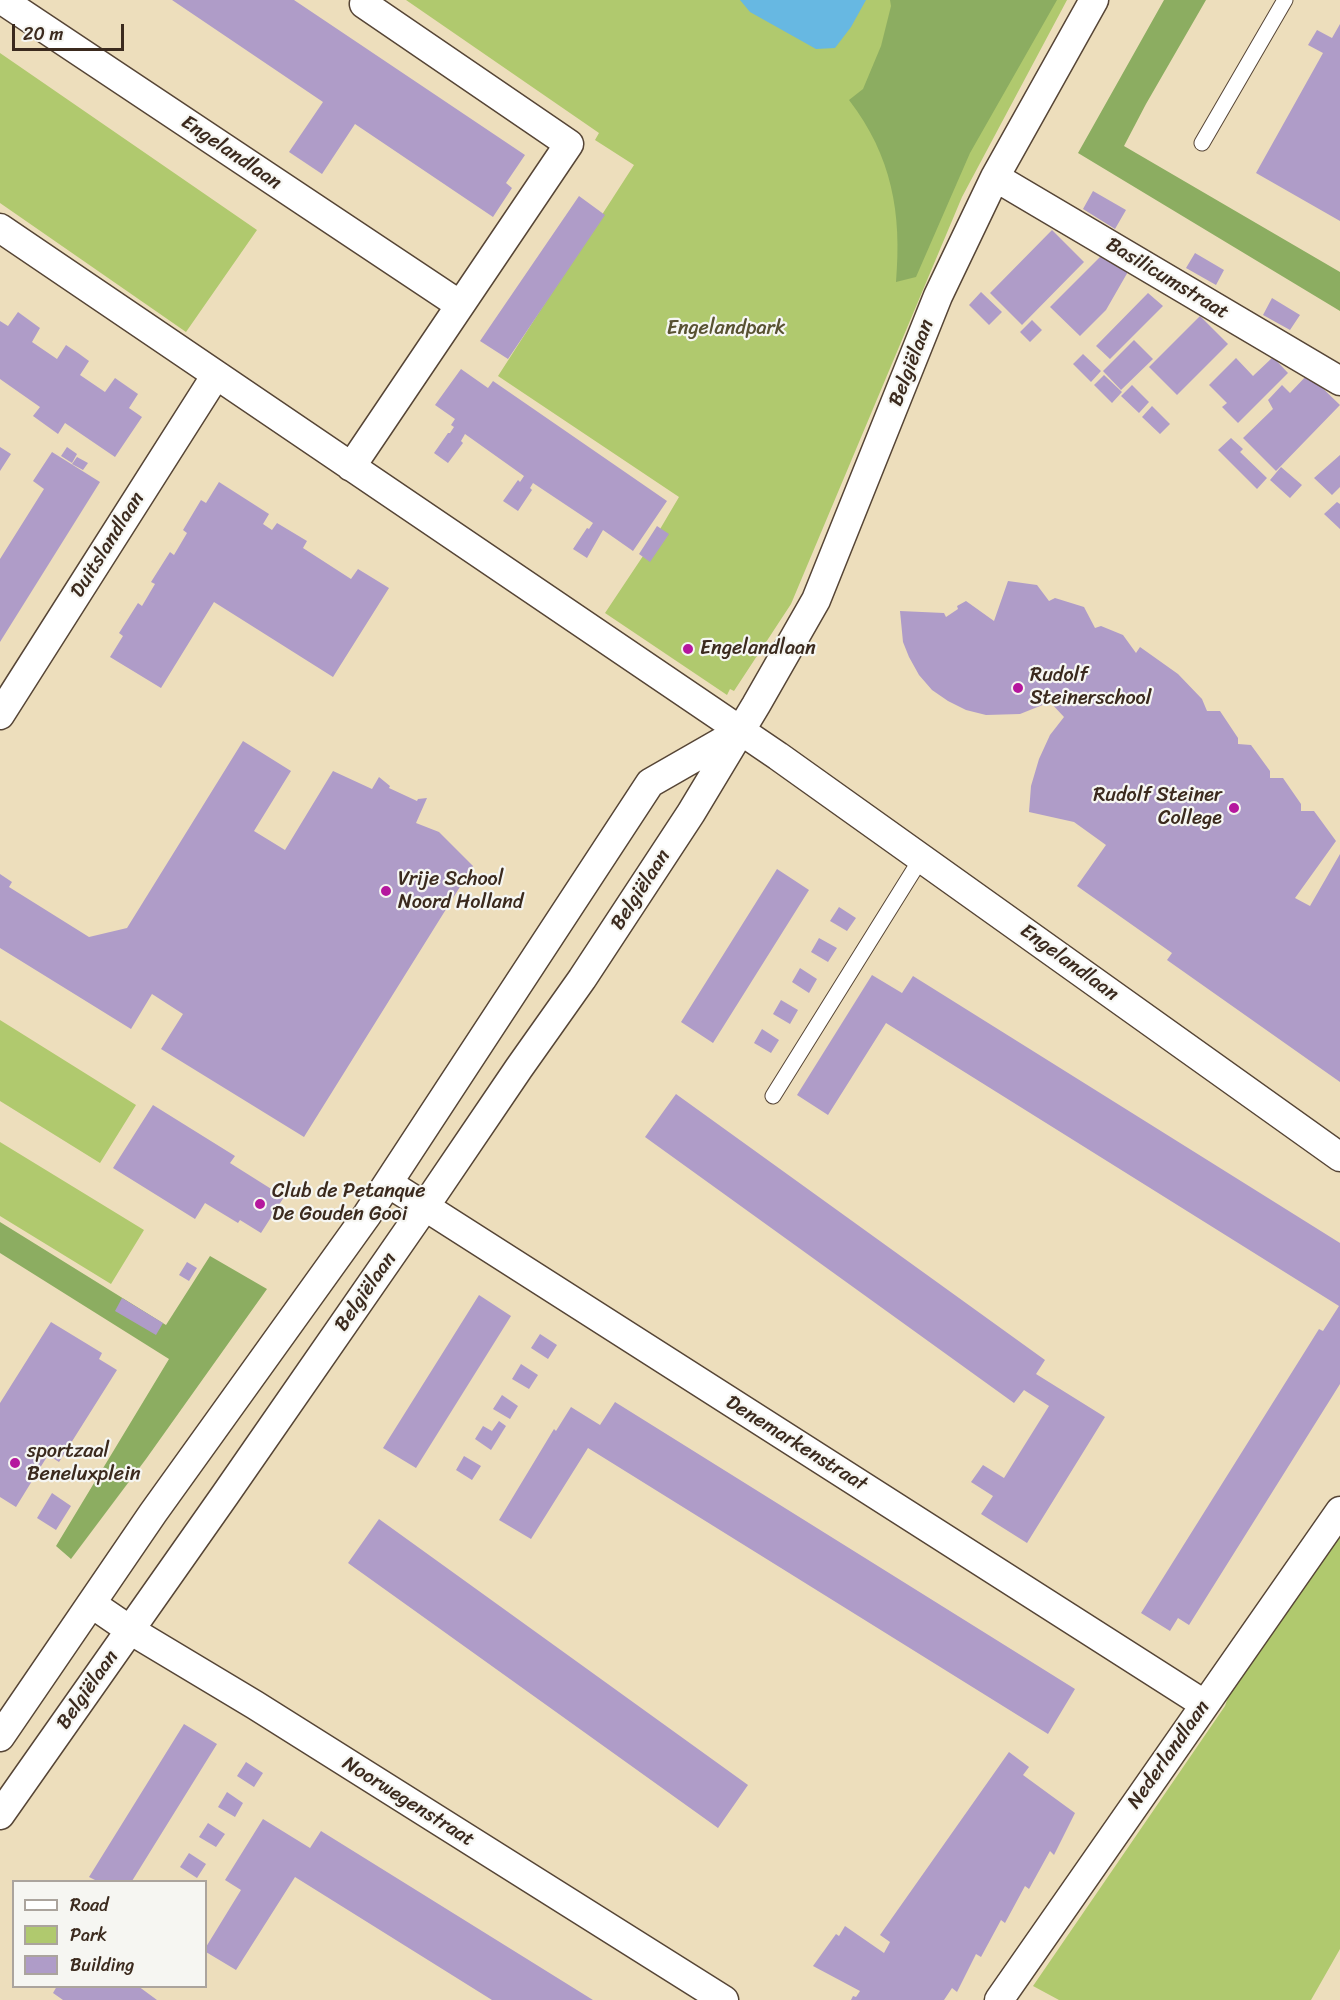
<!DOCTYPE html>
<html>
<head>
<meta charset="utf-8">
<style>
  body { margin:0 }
  #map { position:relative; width:1340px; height:2000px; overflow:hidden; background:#eddebc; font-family:Sriracha,sans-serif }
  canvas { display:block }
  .legend { position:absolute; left:12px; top:1880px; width:195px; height:108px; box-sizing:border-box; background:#f6f6f2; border:2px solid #aba49d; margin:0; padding:8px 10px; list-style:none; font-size:18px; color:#3b2a1e }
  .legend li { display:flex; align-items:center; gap:12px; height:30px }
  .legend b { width:30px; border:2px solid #aba49d }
  .scale { position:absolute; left:12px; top:24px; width:112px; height:27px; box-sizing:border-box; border:3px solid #3b2a1e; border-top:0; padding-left:8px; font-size:18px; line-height:21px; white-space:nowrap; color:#3b2a1e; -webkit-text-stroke:4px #f6f6f2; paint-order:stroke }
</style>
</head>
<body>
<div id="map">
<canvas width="1340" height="2000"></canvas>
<ul class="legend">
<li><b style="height:8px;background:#fff"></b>Road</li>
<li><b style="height:16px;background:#b0c96e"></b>Park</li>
<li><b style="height:16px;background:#af9cc8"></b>Building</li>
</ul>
<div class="scale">20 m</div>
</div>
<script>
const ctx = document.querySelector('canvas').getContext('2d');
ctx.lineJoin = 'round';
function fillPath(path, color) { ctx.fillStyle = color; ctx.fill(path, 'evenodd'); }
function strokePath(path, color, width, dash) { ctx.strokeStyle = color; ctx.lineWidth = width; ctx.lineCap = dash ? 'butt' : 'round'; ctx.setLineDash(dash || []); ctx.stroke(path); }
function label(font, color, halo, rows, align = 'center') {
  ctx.font = font + ' Sriracha,sans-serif'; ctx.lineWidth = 4.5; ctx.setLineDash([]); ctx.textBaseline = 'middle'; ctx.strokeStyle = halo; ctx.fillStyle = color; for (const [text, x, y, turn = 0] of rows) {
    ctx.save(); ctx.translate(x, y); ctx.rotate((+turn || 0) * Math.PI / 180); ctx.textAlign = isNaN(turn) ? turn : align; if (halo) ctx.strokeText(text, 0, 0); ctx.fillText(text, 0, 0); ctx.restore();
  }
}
fillPath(new Path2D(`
  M406,0H1067L962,197L791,604L734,691L730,689L727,695L605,613L653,541L679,497L498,376L634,165L595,140L599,133Z
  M0,53L257,230L186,332L0,203Z
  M0,1020L136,1105L100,1163L0,1101Z
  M0,1142L144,1230L111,1284L0,1216Z
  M1340,1531V1949L1311,2000H1059L1033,1986L1225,1706L1231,1688Z`), '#b0c96e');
fillPath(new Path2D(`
  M890,0H1057L970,153L916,277L896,282C902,213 892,156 849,100L863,89L881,46L891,6Z
  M1164,0H1206L1146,104L1124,146L1340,272V311L1078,153Z
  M0,1222L166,1325L210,1256L267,1289L146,1459L71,1559L56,1546L169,1359L0,1253Z`), '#8cad61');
fillPath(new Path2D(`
  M740,0H866L851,27L835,48L816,49L750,12Z`), '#67b8e2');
fillPath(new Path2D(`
  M172,0H294L525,155L506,183L512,188L493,217L355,124L322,174L289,152L323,102Z
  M1340,24V221L1256,173L1323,53L1308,45L1317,30L1332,38Z
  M1093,191L1126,210L1115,229L1083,209Z
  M579,196L605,215L508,359L480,341Z
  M1052,230L1084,262L1022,325L990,293Z
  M1107,250L1129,270L1106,310L1080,336L1050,307Z
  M1195,253L1224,270L1216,285L1186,268Z
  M981,292L1002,312L989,325L969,305Z
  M1148,293L1163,306L1110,359L1096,346Z
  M1272,298L1300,315L1290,330L1263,315Z
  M18,312L40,328L32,342L57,359L66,345L78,353L89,361L80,375L105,392L115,378L138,394L129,408L142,417L115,457L65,423L58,434L33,416L40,407L0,379V321L8,326Z
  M1200,316L1228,344L1177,395L1149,367Z
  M1032,320L1042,330L1030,342L1020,332Z
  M1134,340L1153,359L1121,390L1103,371Z
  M1083,354L1101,371L1091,382L1073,364Z
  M1273,357L1288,373L1238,423L1222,407L1227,403L1209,385L1236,358L1253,376Z
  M461,369L488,388L493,381L667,501L633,551L603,530L587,558L573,549L587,528L589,529L593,523L533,483L530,488L532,490L518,511L503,501L518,480L520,482L524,476L465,434L461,441L463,443L448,463L434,453L448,433H450L454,427L451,425L455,419L435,405Z
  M1308,374L1340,405L1276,471L1243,438L1273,409L1268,400L1282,385L1290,393Z
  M1104,375L1122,392L1112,403L1094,385Z
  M1132,385L1149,402L1139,413L1121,396Z
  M1152,406L1170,424L1160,434L1142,417Z
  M1231,438L1243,449L1240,452L1267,478L1257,489L1218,450Z
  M0,447L11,454L0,471Z
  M67,447L77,454L72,463L61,456Z
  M52,452L100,482L0,642V559L44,489L33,481Z
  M1340,455V487L1332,495L1314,478Z
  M77,457L88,463L83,470L72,464Z
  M1281,467L1302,485L1290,498L1270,480Z
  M219,482L269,514L263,524L272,530L277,523L307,541L303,548L351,579L358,569L389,588L333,677L214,602L161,688L110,657L123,636L119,633L138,603L142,606L155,584L151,582L170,552L174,555L187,533L183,530L201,500L206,503Z
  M1337,502L1340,504V529L1324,514Z
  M657,526L669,534L650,562L639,554Z
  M1008,581L1037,585L1049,601L1055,598L1084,607L1095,628L1101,626L1123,635L1136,653L1140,647L1178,674L1202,699L1207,711H1220L1238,738V744L1251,745L1270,771V778H1283L1301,804V811H1314L1336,841L1295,898L1310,906L1340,854V1082L1167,960L1172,953L1077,886L1106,845L1074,822L1029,812L1031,786L1039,759L1050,735L1064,717L1050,702L1020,714L986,715L966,710L948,701L932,690L919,675L909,657L903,642L900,611L944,613L946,617L958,609L957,606L966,601L994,621Z
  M243,741L291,771L254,831L285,850L333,771L372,789L379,777L390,786L389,788L417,801L418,799L427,798L416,823L439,832L473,866L304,1137L161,1049L183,1014L152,994L131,1029L0,948V874L12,882L9,887L89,937L127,928Z
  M777,869L809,890L713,1043L681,1022Z
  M839,907L856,918L847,931L830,921Z
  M819,938L837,948L828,962L811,952Z
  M800,968L817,979L809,993L792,982Z
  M872,975L902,993L913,976L1340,1243V1384L1189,1625L1178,1618L1170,1631L1141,1613L1319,1329L1323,1331L1339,1306L886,1023L828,1115L797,1095Z
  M781,1000L798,1010L790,1024L773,1014Z
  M762,1029L779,1040L771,1053L754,1043Z
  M676,1094L1045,1360L1036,1374L1105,1417L1027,1543L981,1514L993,1496L971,1482L983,1465L1004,1478L1049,1406L1024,1390L1014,1403L645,1137Z
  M153,1105L235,1156L230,1163L284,1197L261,1233L240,1220L238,1223L205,1203L195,1219L113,1168Z
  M187,1262L197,1268L189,1281L179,1275Z
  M479,1295L511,1316L416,1468L383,1448Z
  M122,1298L163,1323L156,1335L115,1311Z
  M51,1322L102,1353L99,1359L117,1370L59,1462L48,1455L16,1507L0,1497V1403Z
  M540,1334L557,1345L548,1359L531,1348Z
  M521,1364L538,1375L529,1389L512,1379Z
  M502,1395L518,1406L510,1419L493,1409Z
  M615,1402L1075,1689L1048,1734L588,1448L531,1539L499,1520L554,1429L556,1431L571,1407L600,1425Z
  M499,1421L506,1426L491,1450L475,1439L483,1426L492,1431Z
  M464,1456L481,1466L472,1480L456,1470Z
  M52,1493L71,1506L56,1530L37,1518Z
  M379,1519L748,1785L718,1828L348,1563Z
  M184,1724L217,1744L132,1881H97L89,1877Z
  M1009,1752L1029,1767L1023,1775L1075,1813L1054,1855L1050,1851L1029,1889L1025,1886L1005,1923L1001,1920L981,1957L976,1954L957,1992L952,1988L944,2000H851L853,1996L856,1997L860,1991L813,1966L836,1934L839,1936L845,1926L884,1953L890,1942L880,1935Z
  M246,1762L263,1773L254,1787L237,1776Z
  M227,1792L243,1803L235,1817L218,1807Z
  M263,1819L310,1848L321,1831L593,2000H492L295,1877L236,1970L206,1952V1947L241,1890L225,1880Z
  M208,1823L225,1834L216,1847L199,1837Z
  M189,1853L206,1864L197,1878L180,1867Z
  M57,1986H138L157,2000H63L53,1993Z`), '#af9cc8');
const lane = new Path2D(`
  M1202,143L1285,0
  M773,1096L922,857`);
const street = new Path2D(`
  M2,0L460,305
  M995,177L1340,381
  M0,228L778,756L1340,1157
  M351,467L569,144L364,4
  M0,715L216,375
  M388,1183L1204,1704
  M92,1604L130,1630L255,1705L724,2000
  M0,1737L153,1513L367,1215L650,783L739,732
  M0,1815L225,1495L424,1208L519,1068L582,979L691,813L756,705L816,600L938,296L995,177L1094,0
  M999,2000L1340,1511`);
strokePath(lane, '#564536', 17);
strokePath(street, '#564536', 31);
strokePath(lane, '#fff', 15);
strokePath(street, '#fff', 28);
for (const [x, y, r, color] of [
  [688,649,6,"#b5179e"],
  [1018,688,6,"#b5179e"],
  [1234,808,6,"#b5179e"],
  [386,891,6,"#b5179e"],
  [260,1204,6,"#b5179e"],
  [15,1463,6,"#b5179e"]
]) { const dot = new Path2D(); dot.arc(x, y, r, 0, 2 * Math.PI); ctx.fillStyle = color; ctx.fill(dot); strokePath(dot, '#f6f6f2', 2); }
label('20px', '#3b2a1e', '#f6f6f2', [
  ["Engelandlaan",231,153,34],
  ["Basilicumstraat",1167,279,31],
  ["Belgiëlaan",912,363,-69],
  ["Duitslandlaan",108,545,-58],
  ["Belgiëlaan",641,890,-57],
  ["Engelandlaan",1069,963,36],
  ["Belgiëlaan",366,1292,-55],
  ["Denemarkenstraat",796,1444,32],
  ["Belgiëlaan",88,1690,-55],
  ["Nederlandlaan",1169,1755,-55],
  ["Noorwegenstraat",408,1802,32]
]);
label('20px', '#585232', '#f6f6f2', [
  ["Engelandpark",726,329]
]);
label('20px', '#3b2a1e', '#f6f6f2', [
  ["Engelandlaan",700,649],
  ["Rudolf",1030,676],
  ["Steinerschool",1030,699],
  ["Rudolf Steiner",1222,796,"right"],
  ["College",1222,819,"right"],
  ["Vrije School",398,880],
  ["Noord Holland",398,903],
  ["Club de Petanque",272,1192],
  ["De Gouden Gooi",272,1215],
  ["sportzaal",27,1452],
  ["Beneluxplein",27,1475]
], 'left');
</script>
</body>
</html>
